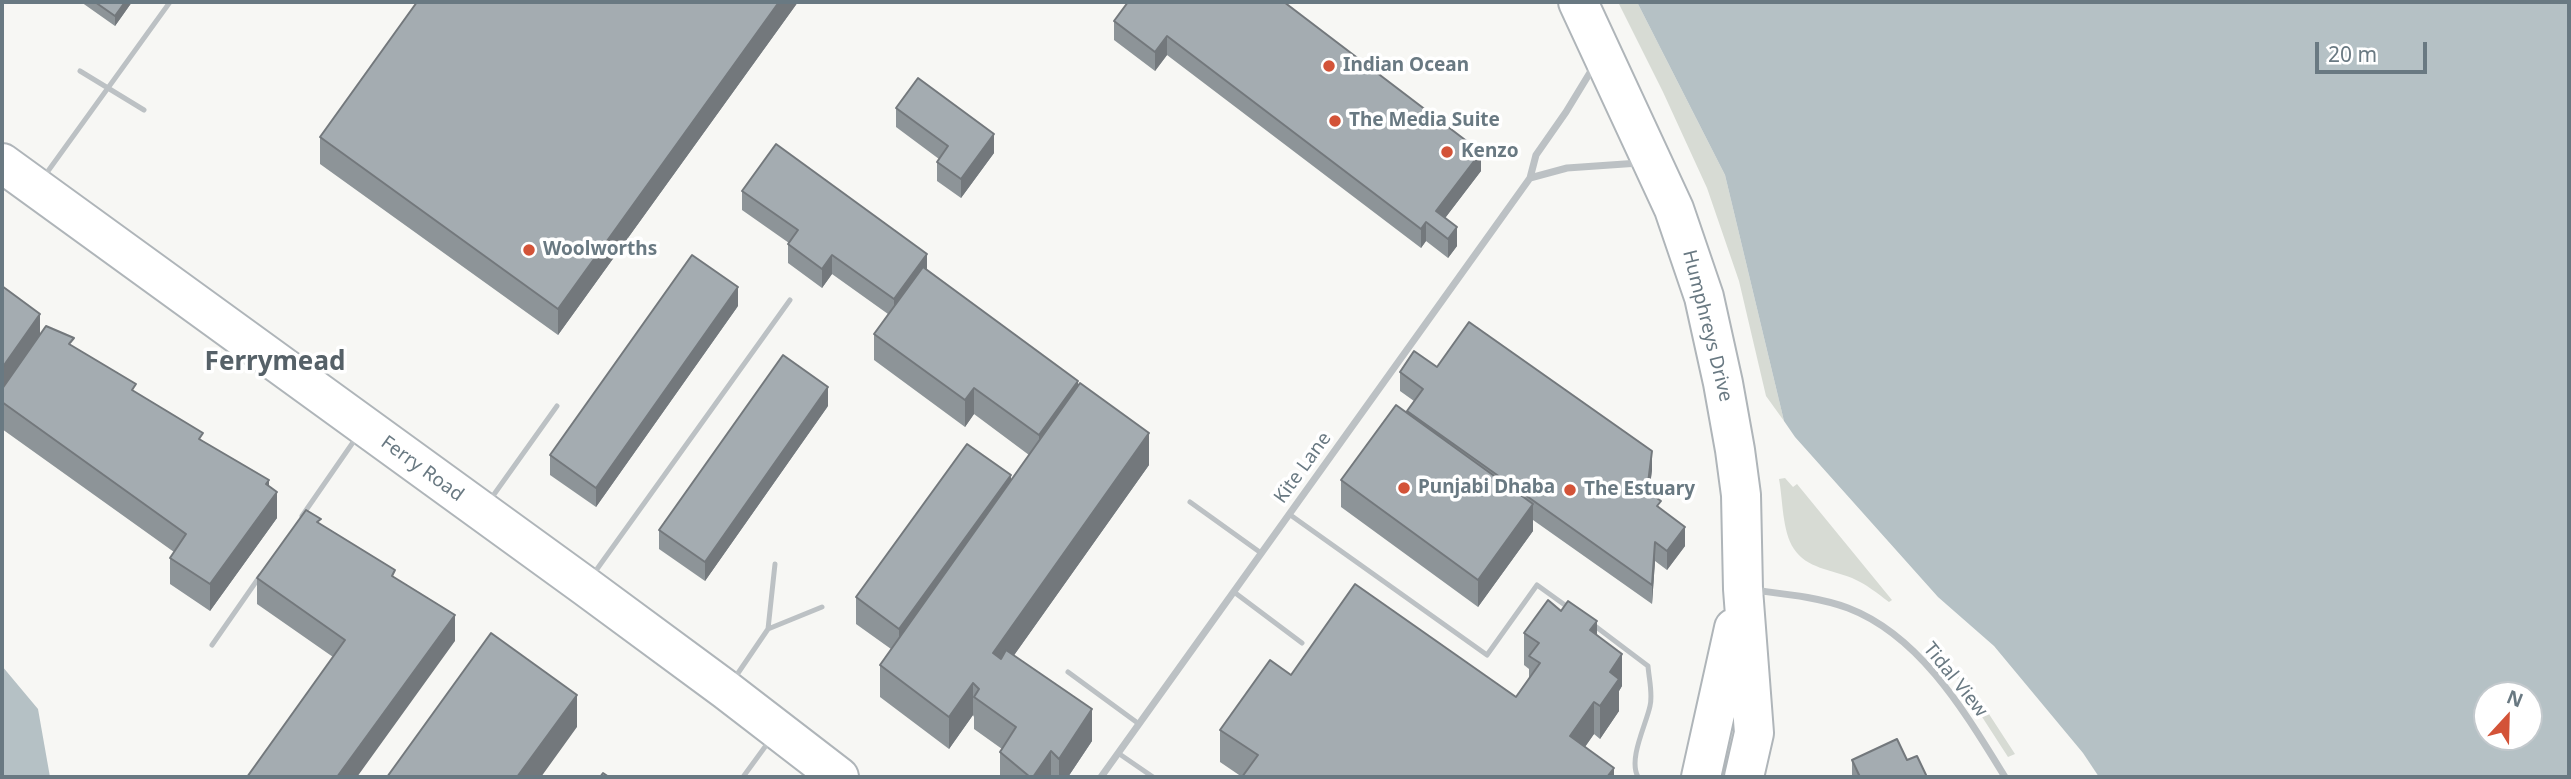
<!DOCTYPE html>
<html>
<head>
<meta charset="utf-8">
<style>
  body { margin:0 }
  #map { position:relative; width:2571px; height:779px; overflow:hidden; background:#f7f7f4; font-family:"Noto Sans",sans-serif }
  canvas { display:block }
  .frame { position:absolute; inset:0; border:4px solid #697982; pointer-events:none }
  .north { position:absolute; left:2473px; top:681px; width:70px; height:70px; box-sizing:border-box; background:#fff; border:2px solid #c3c9cd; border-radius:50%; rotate:22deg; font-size:19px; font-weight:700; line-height:28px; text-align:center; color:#697982 }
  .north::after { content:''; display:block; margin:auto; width:24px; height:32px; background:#d35338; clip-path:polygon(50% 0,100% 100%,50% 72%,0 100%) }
  .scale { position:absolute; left:2315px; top:42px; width:112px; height:32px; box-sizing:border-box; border:4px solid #697982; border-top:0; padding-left:9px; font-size:21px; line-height:24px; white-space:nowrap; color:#697982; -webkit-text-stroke:5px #fff; paint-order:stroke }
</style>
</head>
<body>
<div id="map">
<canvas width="2571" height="779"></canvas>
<div class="frame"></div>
<div class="north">N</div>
<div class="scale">20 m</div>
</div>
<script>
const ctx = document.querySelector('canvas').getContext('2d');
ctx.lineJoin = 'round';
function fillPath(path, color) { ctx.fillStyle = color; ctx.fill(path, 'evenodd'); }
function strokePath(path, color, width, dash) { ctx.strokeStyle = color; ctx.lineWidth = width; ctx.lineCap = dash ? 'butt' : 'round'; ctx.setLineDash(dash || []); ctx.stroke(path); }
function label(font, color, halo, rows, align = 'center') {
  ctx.font = font + ' "Noto Sans",sans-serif'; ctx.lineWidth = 7; ctx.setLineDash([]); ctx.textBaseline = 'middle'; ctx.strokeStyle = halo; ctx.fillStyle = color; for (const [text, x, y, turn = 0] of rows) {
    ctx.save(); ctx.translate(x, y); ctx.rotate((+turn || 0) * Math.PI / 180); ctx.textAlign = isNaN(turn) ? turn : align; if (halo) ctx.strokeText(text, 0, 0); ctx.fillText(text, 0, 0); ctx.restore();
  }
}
fillPath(new Path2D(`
  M1618,2H1637L1725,175L1784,421L1766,396L1739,281L1707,188L1663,92Z
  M1785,478L1793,487L1797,484L1892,600L1889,602C1877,593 1866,584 1852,578C1832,570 1806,568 1794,549C1782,531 1783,500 1779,479Z
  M1959,668L2015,754L2008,757L1953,672Z`), '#d7dbd4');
fillPath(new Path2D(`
  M1637,2H2569V777H2099L2083,753L1994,646L1938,597L1795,437L1784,421L1725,175ZM2487,695H2529V737H2487Z
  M2,666L38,709L50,777H2Z`), '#b5c1c5');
const secondary = new Path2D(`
  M1578,2L1674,209L1704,297L1723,383L1735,450L1741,495L1743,589L1754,733L1744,777
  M2,163L585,586L726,690L839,777
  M1701,777L1734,628`);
strokePath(secondary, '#afb5b9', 42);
strokePath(new Path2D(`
  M80,71L144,110
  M43,178L170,2
  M490,500L557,406
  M1190,502L1261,553
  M1289,514L1487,655L1537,585L1569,608
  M302,516L356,438
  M592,576L790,300
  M1234,592L1302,643
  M1591,623L1648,666C1649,679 1653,694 1650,706C1646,725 1628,759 1638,777
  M768,629L822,607
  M212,645L260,576
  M1068,672L1139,724
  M734,679L768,629L775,564
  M1118,753L1153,777
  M743,777L770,740`), '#bcc1c4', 5);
strokePath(new Path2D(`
  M1530,178L1567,168L1639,163
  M1753,590C1784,594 1818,597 1848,608C1921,636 1966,714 2005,777
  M1101,777L1530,178L1536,155L1566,112L1594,66`), '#bcc1c4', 7);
strokePath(secondary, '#fff', 38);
fillPath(new Path2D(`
  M81,2H132L115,26Z
  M798,2L558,335L320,164V137Z
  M1128,2L1481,171L1445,218L1457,246L1448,258L1426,241L1421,248L1167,55L1155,71L1114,40V21Z
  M896,108L994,153L961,198L937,181V162L939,159L896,127Z
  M742,191L927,270L1078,385L1149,465L1014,655L1092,741L1068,777H1000V752L1002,749L974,729V717L973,715L949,749L880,697V665L891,649L856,624V597L1011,480L1029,455L974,414L965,427L874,360V334L888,314L832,274L822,288L788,263V244L789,243L742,210Z
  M2,286L40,334L74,347L203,441L269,487L277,518L210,611L170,584V558L174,552L2,429Z
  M738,306L596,507L550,475V455Z
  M1437,367L1652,470L1649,492L1685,546L1667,570L1655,561L1652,604L1533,520V531L1478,607L1341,507V480L1407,412L1414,401L1400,391V372Z
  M828,406L705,581L659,549V530Z
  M321,525L395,578L455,641L333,657L257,604V578Z
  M1524,633L1597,635L1622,686L1619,691V711L1600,739L1594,734L1585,747L1614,777H1242L1220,762V730L1291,675L1516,697L1529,679V669L1524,665Z
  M1852,760H1907L1927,777H1852Z`), '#8d9498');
fillPath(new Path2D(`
  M125,2H132L115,26V16Z
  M779,2H798L558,335V309Z
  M1167,36V55L1155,71V52Z
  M994,134V153L961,198V179Z
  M1481,152V171L1436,230V211Z
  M1426,222V241L1421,248V229Z
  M1457,227V246L1448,258V239Z
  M927,254V273L894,318V299Z
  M832,255V274L822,288V269Z
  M738,287V306L596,507V488Z
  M40,314V340L2,394V368Z
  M1078,381V408L1039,462V435Z
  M828,387V406L705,581V562Z
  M974,388V414L965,427V400Z
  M1149,433V465L993,685V653Z
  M1652,451V470L1647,510V491Z
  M1011,475V502L899,656V629Z
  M269,480V502L277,492V518L210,611V584L266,484Z
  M1533,504V531L1478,607V580Z
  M1685,527V546L1667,570V551Z
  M1655,542V561L1652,604V585Z
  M455,615V641L357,777H337Z
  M1597,621V653L1590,630Z
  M1622,654V686L1619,691V711L1600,739V706L1610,672Z
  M973,683V715L949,749V717Z
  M577,695V727L541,777H517Z
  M1594,702V734L1570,768V736Z
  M1092,709V741L1068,777H1059V759Z
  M1051,751V777H1033Z
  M1614,768V777H1607Z`), '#73787c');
const building = new Path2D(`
  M95,2H125L115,16Z
  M417,2H779L558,309L320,137Z
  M1128,2H1284L1481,152L1436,211L1457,227L1448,239L1426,222L1421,229L1167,36L1155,52L1114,21Z
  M918,78L994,134L961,179L937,162L948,146L896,108Z
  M776,144L927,254L894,299L832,255L822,269L788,244L798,230L742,191Z
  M692,255L738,287L596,488L550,455Z
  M923,267L1078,381L1039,435L974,388L965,400L874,334Z
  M2,286L40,314L2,368Z
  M1469,322L1652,451L1647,491L1661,501L1657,506L1685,527L1667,551L1655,542L1652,585L1407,411L1423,389L1400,372L1414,351L1437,367Z
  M46,326L74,338L69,344L136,384L132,390L203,433L199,439L269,480L266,484L277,492L210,584L170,558L186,534L2,402V389Z
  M783,355L828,387L705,562L659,530Z
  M1080,383L1149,433L993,653L1001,659L1006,650L1092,709L1059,759L1051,751L1033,777H1030L1000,752L1016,727L974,697L979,689L973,683L949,717L880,665Z
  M1396,405L1533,504L1478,580L1341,480Z
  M967,444L1011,475L899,629L856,597Z
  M306,510L321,519L317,522L395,570L392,576L455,615L337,777H247L345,640L257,578Z
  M1355,584L1516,697L1540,663L1529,656L1539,643L1524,633L1548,600L1561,611L1568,601L1597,621L1590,630L1622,654L1610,672L1619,679L1600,706L1594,702L1570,736L1614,768L1607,777H1242L1258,755L1220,730L1270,660L1291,675Z
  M491,633L577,695L517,777H387Z
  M1897,739L1907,760L1917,756L1927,777H1860L1852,760Z
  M603,773L609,777H600Z`);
fillPath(building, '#a4acb1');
strokePath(building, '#73787c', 2);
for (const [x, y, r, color] of [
  [1329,66,7,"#d35338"],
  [1335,121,7,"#d35338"],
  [1447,152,7,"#d35338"],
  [529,250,7,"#d35338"],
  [1404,488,7,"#d35338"],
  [1570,490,7,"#d35338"]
]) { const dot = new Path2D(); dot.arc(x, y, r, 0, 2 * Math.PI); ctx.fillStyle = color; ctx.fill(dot); strokePath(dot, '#fff', 2.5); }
label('bold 19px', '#697982', '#fff', [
  ["Indian Ocean",1343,66],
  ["The Media Suite",1349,121],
  ["Kenzo",1461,152],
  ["Woolworths",543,250],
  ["Punjabi Dhaba",1418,488],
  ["The Estuary",1584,490]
], 'left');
label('19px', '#697982', '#fff', [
  ["Humphreys Drive",1707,326,76],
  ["Kite Lane",1303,468,-54],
  ["Ferry Road",422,469,36],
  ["Tidal View",1955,680,51]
]);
label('bold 26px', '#566168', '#fff', [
  ["Ferrymead",275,363]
]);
</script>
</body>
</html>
